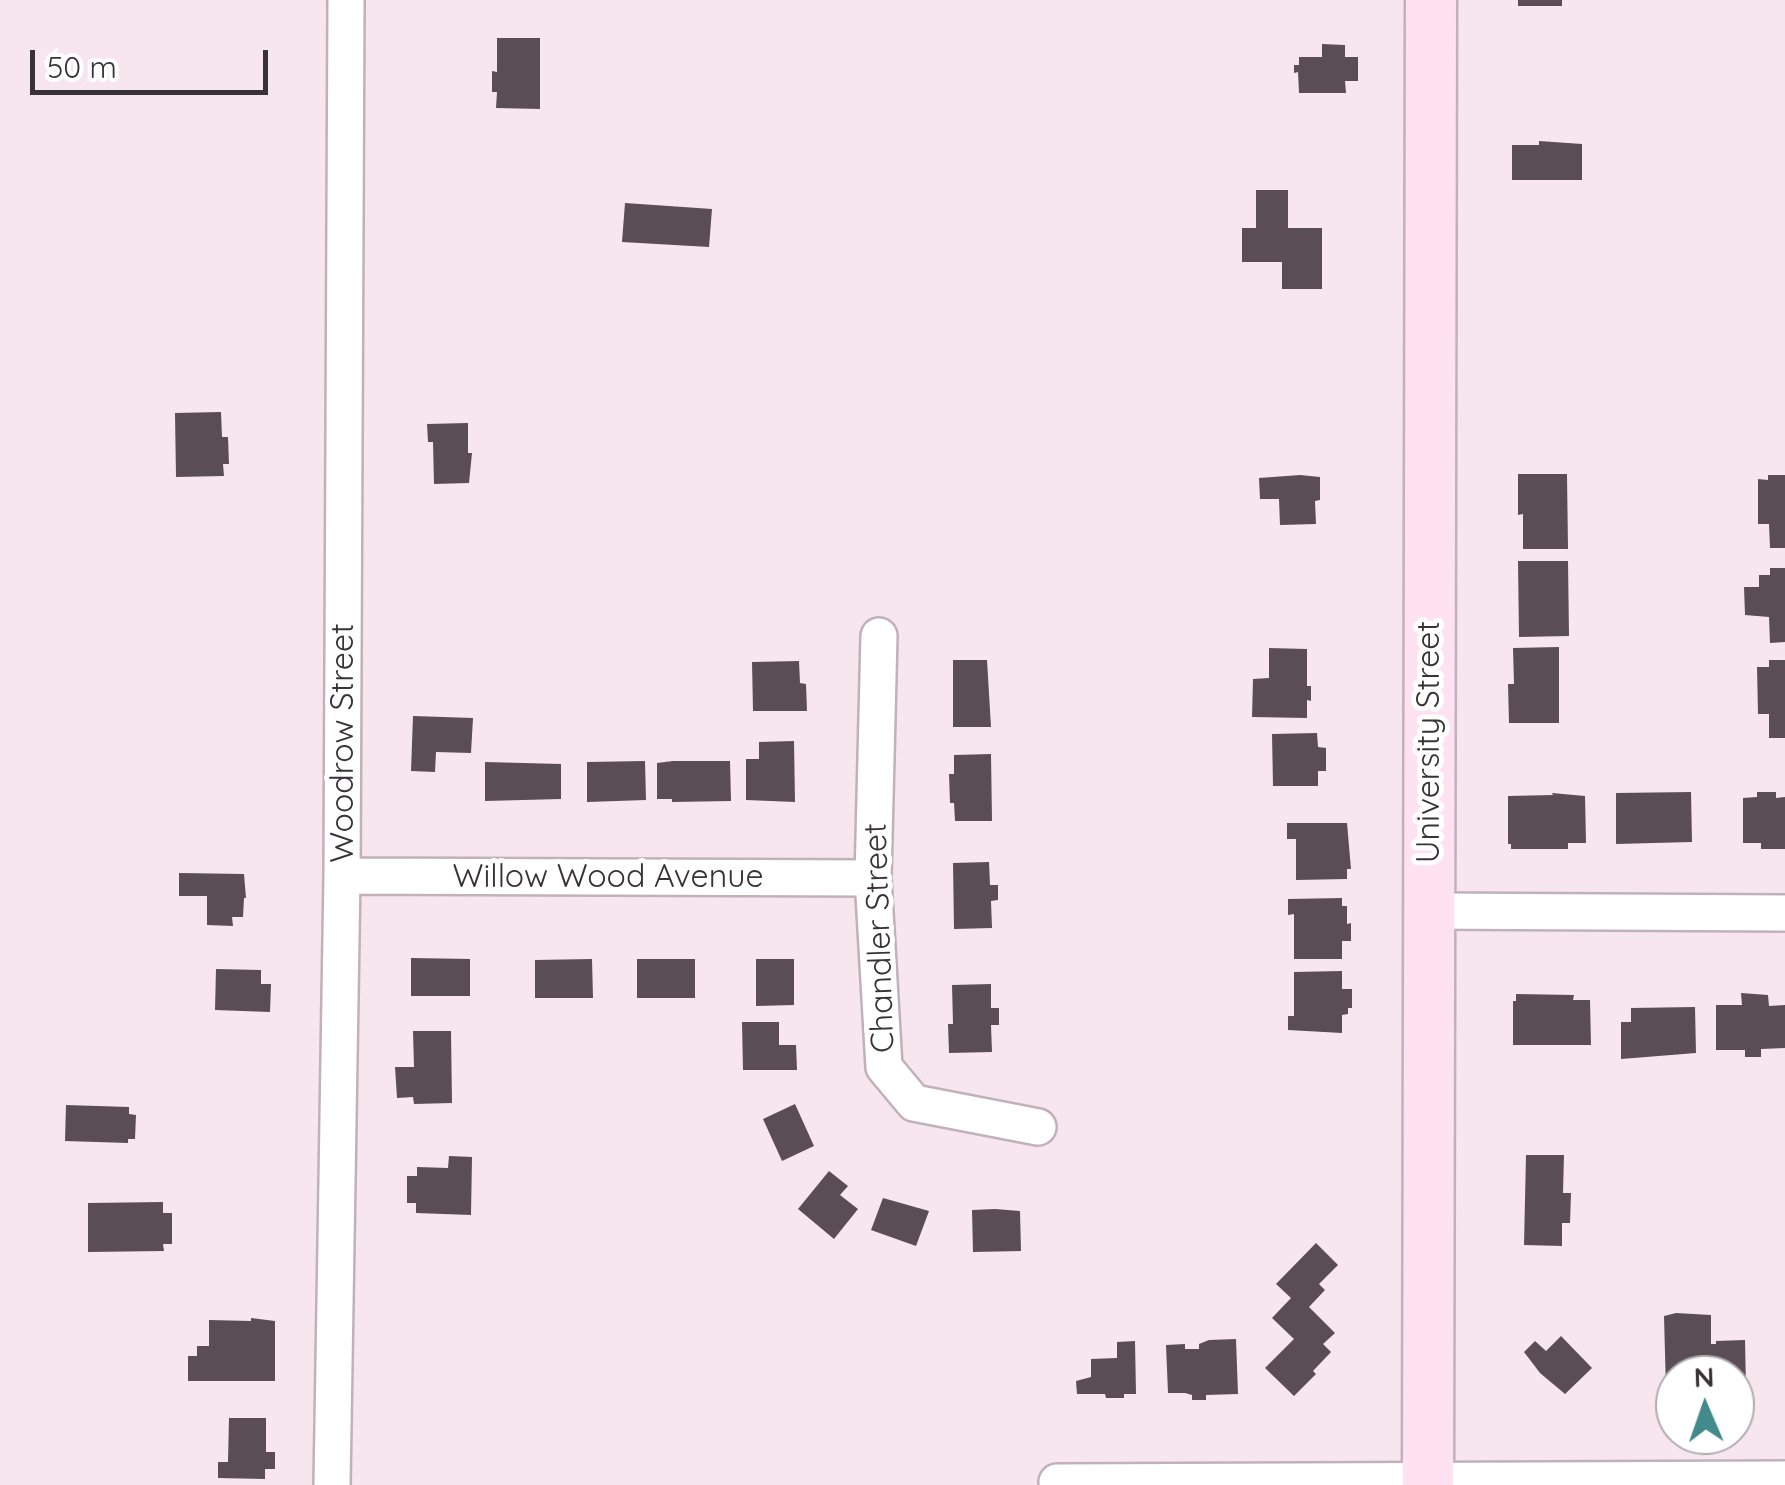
<!DOCTYPE html>
<html>
<head>
<meta charset="utf-8">
<style>
  body { margin:0 }
  #map { position:relative; width:1785px; height:1485px; overflow:hidden; background:#f7e6ee; font-family:Quicksand,sans-serif }
  canvas { display:block }
  .north { position:absolute; left:1655px; top:1355px; width:100px; height:100px; box-sizing:border-box; background:#fff; border:2px solid #b0adaf; border-radius:50%; rotate:358deg; font-size:28px; font-weight:700; line-height:40px; text-align:center; color:#393236 }
  .north::after { content:''; display:block; margin:auto; width:35px; height:45px; background:#428a8b; clip-path:polygon(50% 0,100% 100%,50% 72%,0 100%) }
  .scale { position:absolute; left:30px; top:50px; width:238px; height:45px; box-sizing:border-box; border:5px solid #393236; border-top:0; padding-left:12px; font-size:30px; line-height:35px; white-space:nowrap; color:#393236; -webkit-text-stroke:8px #fff; paint-order:stroke }
</style>
</head>
<body>
<div id="map">
<canvas width="1785" height="1485"></canvas>
<div class="north">N</div>
<div class="scale">50 m</div>
</div>
<script>
const ctx = document.querySelector('canvas').getContext('2d');
ctx.lineJoin = 'round';
function fillPath(path, color) { ctx.fillStyle = color; ctx.fill(path, 'evenodd'); }
function strokePath(path, color, width, dash) { ctx.strokeStyle = color; ctx.lineWidth = width; ctx.lineCap = dash ? 'butt' : 'round'; ctx.setLineDash(dash || []); ctx.stroke(path); }
function label(font, color, halo, rows, align = 'center') {
  ctx.font = font + ' Quicksand,sans-serif'; ctx.lineWidth = 10; ctx.setLineDash([]); ctx.textBaseline = 'middle'; ctx.strokeStyle = halo; ctx.fillStyle = color; for (const [text, x, y, turn = 0] of rows) {
    ctx.save(); ctx.translate(x, y); ctx.rotate((+turn || 0) * Math.PI / 180); ctx.textAlign = isNaN(turn) ? turn : align; if (halo) ctx.strokeText(text, 0, 0); ctx.fillText(text, 0, 0); ctx.restore();
  }
}
fillPath(new Path2D(`
  M1518,0H1562V6H1518Z
  M497,38H540V109L496,108L497,92H492V71L497,72Z
  M1322,44L1345,45V57H1358V81H1345L1346,93H1299L1298,72L1294,73V65H1299V57H1322Z
  M1539,141L1582,144V180H1512V145H1539Z
  M1256,190H1288V228H1322V289H1282V262H1242V228H1256Z
  M625,203L712,209L709,247L622,242Z
  M221,412L222,437H228L229,464H223L224,476L176,477L175,413Z
  M468,423V453H472L469,483L434,484L433,442H428L427,424Z
  M1518,474H1567L1568,549H1523V514L1518,515Z
  M1300,475L1320,477V500L1315,501L1316,524L1280,525L1279,499H1260L1259,478Z
  M1768,475H1785V548H1770L1769,524H1758V479L1768,480Z
  M1518,561H1568L1569,636L1519,637Z
  M1770,568H1785V642L1770,643L1769,617L1745,615L1744,587H1759V575H1770Z
  M1559,647V723H1509L1508,684H1514L1513,648Z
  M1269,648L1307,649V686H1311V701L1307,700V718L1252,717L1253,679L1269,678Z
  M953,660H987L991,727H953Z
  M1769,660H1785V738H1769V714H1758L1757,667H1769Z
  M799,661L800,683L806,684L807,711H753L752,662Z
  M413,716L473,718L471,753L436,752L435,772L411,771Z
  M1317,733L1318,747L1326,748V771H1318V786H1273L1272,734Z
  M794,741L795,802L746,800V759H759V742Z
  M991,754L992,821H955L954,803H950L949,774H954V755Z
  M645,761L646,800L587,802V762Z
  M673,761H730L731,801L672,802V799H657V763Z
  M485,762L561,764V799L485,801Z
  M1691,792L1692,842L1616,844V793Z
  M1757,792H1776V798L1785,797V849H1761V843H1743V798L1757,797Z
  M1552,793L1585,796L1586,843H1568V849H1511V844H1508V796L1553,795Z
  M1287,823H1347L1351,869H1347V879L1296,880V839H1287Z
  M989,862L990,885H998V900L991,901L992,928L954,929L953,863Z
  M179,873L244,874L246,898H244L243,917H232L233,926L207,925V896H179Z
  M1342,898V906H1347V924L1351,923V941H1342V959H1294V914L1288,915V899Z
  M411,958L470,959V996H411Z
  M592,959L593,998H535V960Z
  M637,959H695V998H637Z
  M756,959H794V1005L756,1006Z
  M216,969L261,970V984H271L270,1012L215,1010Z
  M1342,971V989H1352V1008H1348V1014L1342,1015V1033L1288,1030V1016H1294V972Z
  M991,984V1008H999V1025H991L992,1052L949,1053L948,1024H953L952,985Z
  M1741,993L1768,995L1769,1006L1785,1005V1048L1761,1049V1057H1745V1050H1716V1005H1742Z
  M1516,994L1574,995L1573,1000H1590L1591,1045H1513V1001H1516Z
  M1695,1007L1696,1053L1621,1059V1022H1631V1008Z
  M742,1022H779V1045H796L797,1070H743Z
  M413,1031H451L452,1103L414,1104L413,1097L397,1098L395,1067H414Z
  M795,1104L814,1146L782,1161L763,1119Z
  M66,1105L129,1107V1114L136,1115L135,1139H128V1143L65,1141Z
  M1526,1155H1564L1563,1193H1571L1570,1223H1562V1246L1524,1245Z
  M449,1156L472,1157L471,1215L416,1213V1203H407V1176H417V1167L448,1168Z
  M829,1171L848,1186L840,1195L858,1209L834,1239L798,1209Z
  M883,1198L929,1211L916,1246L871,1230Z
  M163,1202V1213H172V1244H163L164,1251L88,1252V1203Z
  M995,1209L1020,1211L1021,1251L973,1252L972,1210Z
  M1316,1243L1338,1265L1319,1284L1325,1290L1309,1307L1335,1333L1323,1344L1331,1352L1313,1371L1316,1374L1294,1396L1265,1368L1294,1339L1272,1318L1291,1298L1276,1284Z
  M1676,1313L1711,1315V1344H1716V1341L1745,1340L1746,1389L1735,1390V1375H1675V1390H1666L1664,1316Z
  M251,1318L275,1321V1381H188V1356H197V1346H209V1320L251,1321Z
  M1561,1336L1592,1368L1565,1394L1540,1373L1524,1352L1535,1341L1546,1351Z
  M1236,1339L1238,1394L1206,1395V1400H1192V1395L1185,1393H1168L1166,1345L1185,1344V1349H1199V1344L1209,1340Z
  M1135,1341L1136,1394H1124V1398H1106L1105,1394H1077L1076,1381L1091,1377V1359L1117,1358V1342Z
  M229,1418H266V1452H275V1469H265V1479L218,1478V1462H228Z`), '#5b4d54');
const street = new Path2D(`
  M879,636L873,878L884,1067L914,1103L1038,1127
  M342,876L873,878
  M1428,911L1785,913
  M1057,1482L1785,1479
  M332,1485L342,876L346,0`);
const secondary = new Path2D(`
  M1428,1485L1431,0`);
strokePath(street, '#c1b1b9', 40);
strokePath(secondary, '#c1b1b9', 55);
strokePath(street, '#fff', 35);
strokePath(secondary, '#fee2f1', 50);
label('32px', '#393236', '#fff', [
  ["University Street",1429,742,-90],
  ["Woodrow Street",343,743,-90],
  ["Willow Wood Avenue",608,877],
  ["Chandler Street",880,938,-92]
]);
</script>
</body>
</html>
